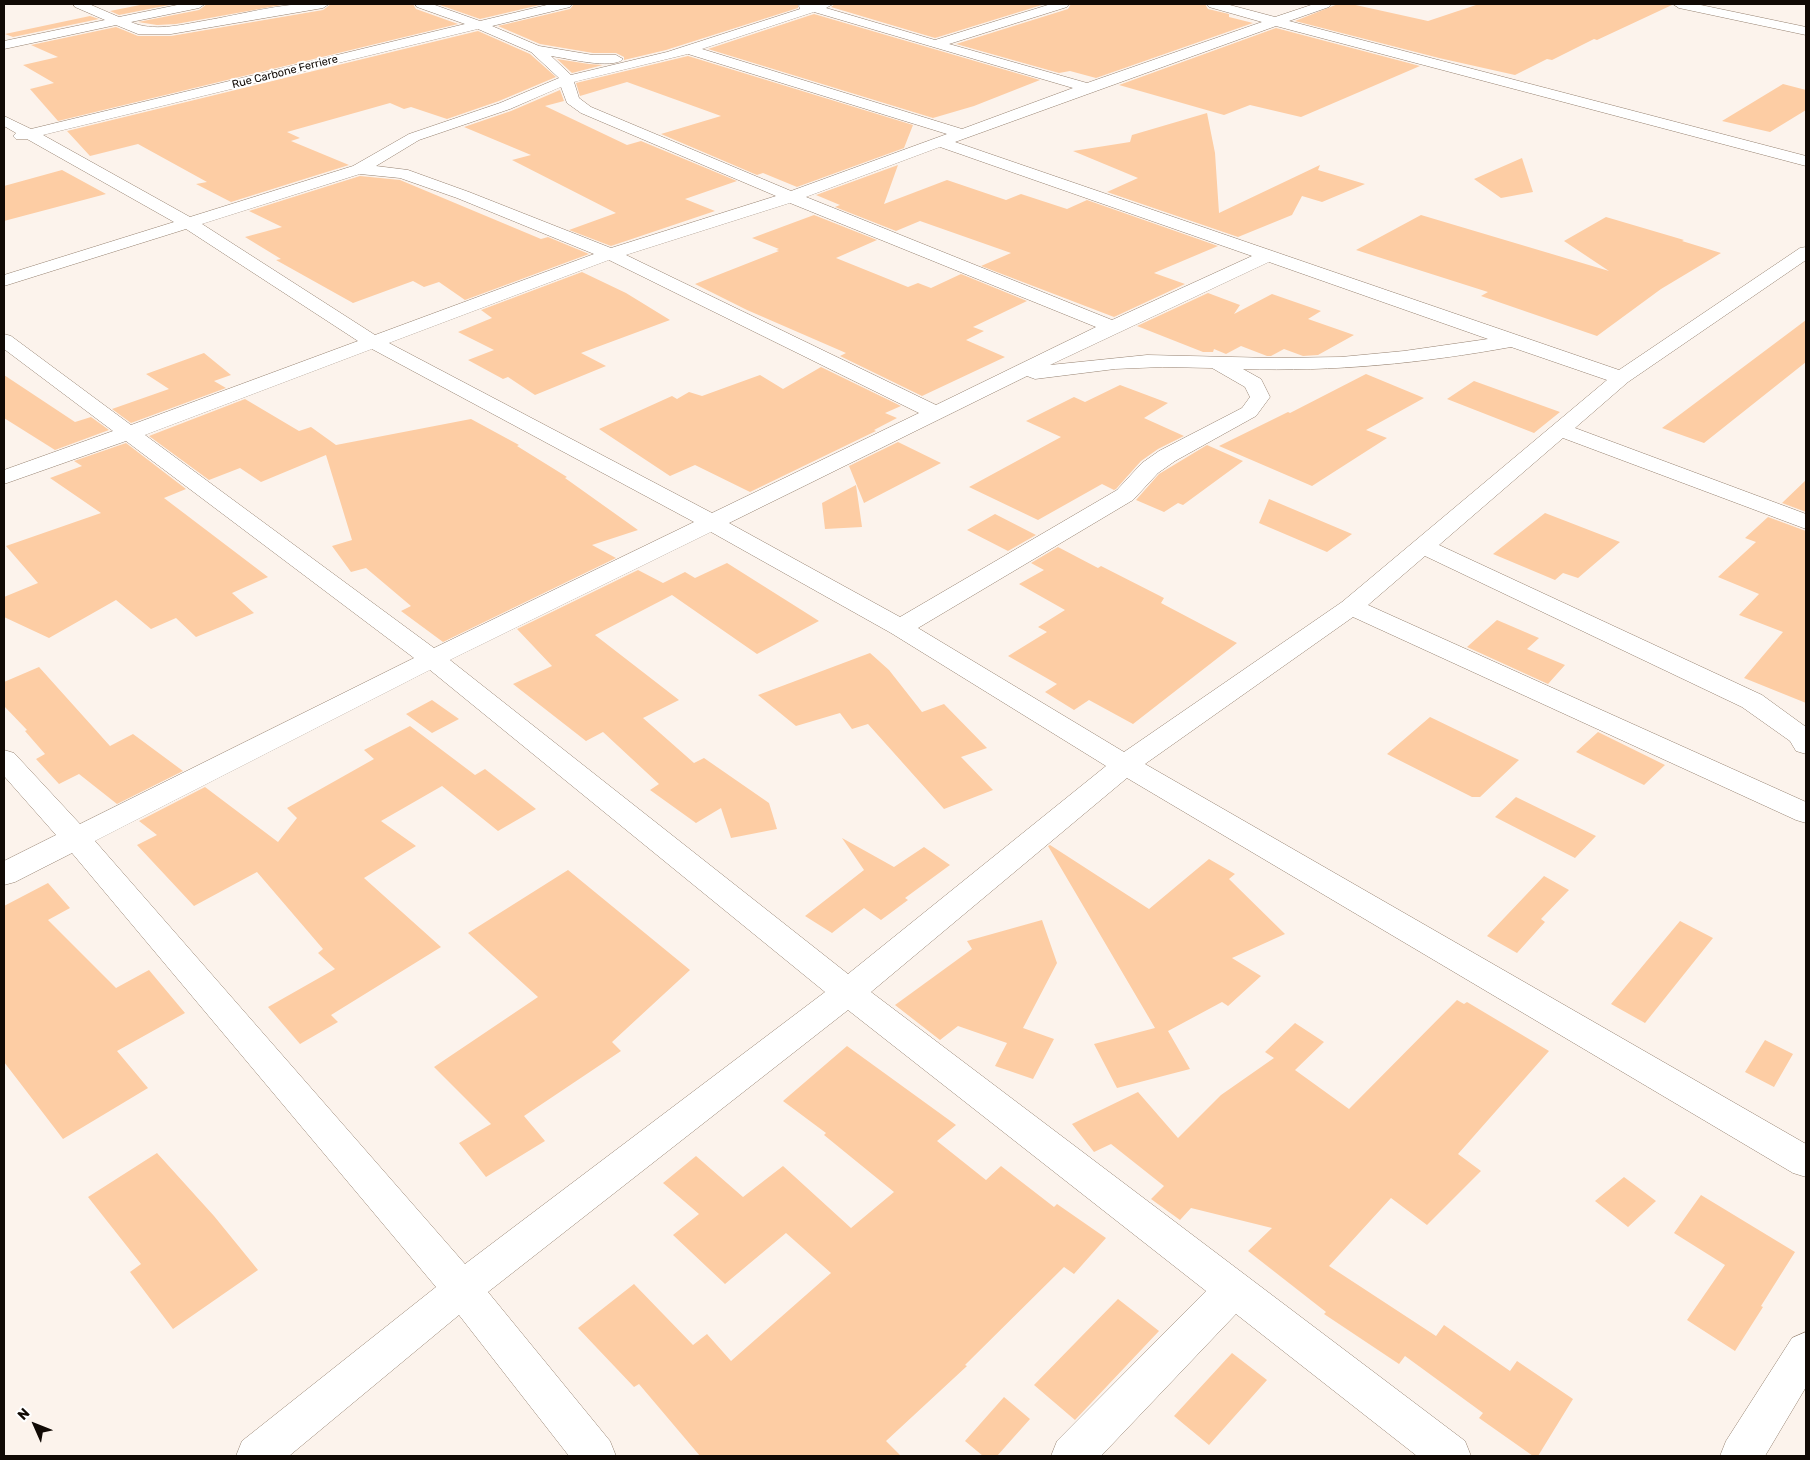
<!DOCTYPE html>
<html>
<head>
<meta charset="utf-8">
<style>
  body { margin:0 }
  #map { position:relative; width:1810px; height:1460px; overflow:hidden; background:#fcf3ec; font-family:Rubik,sans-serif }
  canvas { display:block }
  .frame { position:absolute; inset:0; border:5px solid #110a05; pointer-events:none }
  .north { position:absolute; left:10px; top:1400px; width:50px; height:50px; -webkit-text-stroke:4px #fff; paint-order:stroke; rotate:314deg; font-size:14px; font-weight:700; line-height:20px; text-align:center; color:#110a05 }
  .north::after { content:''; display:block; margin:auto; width:18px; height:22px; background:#110a05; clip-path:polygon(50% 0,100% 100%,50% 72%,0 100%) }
</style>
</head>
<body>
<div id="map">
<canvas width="1810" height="1460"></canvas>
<div class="frame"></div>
<div class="north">N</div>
</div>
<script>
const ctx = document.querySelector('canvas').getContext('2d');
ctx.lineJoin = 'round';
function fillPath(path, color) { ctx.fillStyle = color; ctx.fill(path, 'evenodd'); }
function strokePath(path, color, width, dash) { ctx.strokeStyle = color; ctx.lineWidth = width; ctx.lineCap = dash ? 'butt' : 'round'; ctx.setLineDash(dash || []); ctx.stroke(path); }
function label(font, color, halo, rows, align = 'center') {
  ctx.font = font + ' Rubik,sans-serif'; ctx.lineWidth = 4; ctx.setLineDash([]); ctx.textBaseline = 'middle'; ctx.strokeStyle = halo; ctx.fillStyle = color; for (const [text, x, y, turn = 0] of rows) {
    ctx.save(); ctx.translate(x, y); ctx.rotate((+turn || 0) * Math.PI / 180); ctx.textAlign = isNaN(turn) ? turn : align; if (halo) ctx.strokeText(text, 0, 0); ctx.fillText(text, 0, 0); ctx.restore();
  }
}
fillPath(new Path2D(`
  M145,4H174L119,15L110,11Z
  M207,4H287L176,24L157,25L138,22L199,10Z
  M331,4H413L416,9L458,24L58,121L30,89L54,83L23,65L58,57L31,45L116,27L138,36H171L323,10Z
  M437,4H544L480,19Z
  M574,4H798V8L666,50L624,60V57L616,53H593L540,44L498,26L570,9Z
  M835,4H1045L935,38L831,7Z
  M1071,4H1205L1208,9L1229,14V17L1253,23L1096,78L1070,71L1059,73L956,44L1068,9Z
  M1338,4H1351L1428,21L1479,4L1672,5L1597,40L1594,39L1552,60L1547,59L1515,75L1439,58L1295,21Z
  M814,14L1040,80L974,106L933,118L708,49Z
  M90,16L99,19L13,37L5,34Z
  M1276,28L1420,66L1301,117L1250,105L1224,115L1119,85Z
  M478,31L530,54L556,77L499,101L447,119L411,107L404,109L390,103L287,132L300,138L291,141L349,165L231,202L196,184L207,182L138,144L90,156L67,131Z
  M688,56L913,125L904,148L797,187L763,173L757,175L661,134L721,116L627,82L580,96L576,83Z
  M557,59L589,64L603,65L572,73Z
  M1783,84L1806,90V110L1770,132L1722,121Z
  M560,90L564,101L545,106L627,145L641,141L737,181L685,199L715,211L611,246L569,230L616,213L512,160L531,155L464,127L511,111Z
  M1207,113L1215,153L1219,213L1320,165L1318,170L1365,184L1322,202L1302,196L1292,215L1238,237L1107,192L1138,178L1073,151L1130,142L1132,135Z
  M1522,158L1533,192L1501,198L1474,179Z
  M898,165L884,204L947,180L1006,200L1021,194L1067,209L1087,200L1218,246L1154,273L1185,284L1114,317L981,266L1011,253L920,221L896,231L835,207L840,205L816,195Z
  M62,170L106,194L4,221V186Z
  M360,176L400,180L541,239L548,237L589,254L465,300L439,282L424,287L413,281L353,303L276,260L281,259L245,237L282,227L249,211Z
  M814,215L877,240L836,258L908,287L918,283L931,288L961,274L1027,301L973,327L984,331L966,340L1005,357L922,396L840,356L846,353L747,310L695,284L779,251L776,250L779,249L752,238Z
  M1421,215L1609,271L1564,241L1606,217L1684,240L1682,241L1721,253L1661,289L1597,336L1481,296L1488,292L1356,250Z
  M582,272L626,293L670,320L581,353L606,366L535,395L508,377L503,379L468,360L494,350L458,332L492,318L481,310Z
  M1208,293L1240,305L1234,314L1272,294L1321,311L1308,319L1354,335L1318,355L1303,356L1284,349L1271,356H1267L1241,346L1226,354L1214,349L1213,352H1203L1137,326Z
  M1806,320V362L1704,443L1662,428Z
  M204,353L231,375L214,381L226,388L131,423L112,409L169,389L146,374Z
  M821,367L901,406L885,413L897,418L874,430L876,431L750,492L695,465L670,476L599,429L672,396L677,399L689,392L702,396L760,375L783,389Z
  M1366,374L1424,398L1366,430L1387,438L1312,486L1219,446L1288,412L1290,413Z
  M4,375L75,422L91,417L109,430L55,450L4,418Z
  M1474,381L1560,412L1534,433L1447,399Z
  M1120,385L1168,403L1144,418L1184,436L1158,449L1141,461L1116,489L1114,490L1102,484L1038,520L969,487L1061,437L1026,421L1074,397L1085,402Z
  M245,399L299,431L311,427L336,445L471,419L519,445L517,446L567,477L565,478L638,530L592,545L616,558L443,642L401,611L411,606L366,568L351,572L332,546L352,540L326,455L261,482L240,468L209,480L149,436Z
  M898,442L941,463L864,503L849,466Z
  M126,443L186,489L164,498L268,577L232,593L254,613L196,637L176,618L151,629L116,600L49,638L4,617V597L38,583L6,546L101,513L50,478L82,466L74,461Z
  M1207,445L1243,461L1183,505L1178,503L1164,512L1136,500L1159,474Z
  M1806,480V512L1782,503Z
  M856,485L862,527L825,529L822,503Z
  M1269,499L1352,534L1327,552L1259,523Z
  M1545,513L1620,542L1578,578L1563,573L1555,580L1493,554Z
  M995,514L1036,535L1008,551L967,530Z
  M1768,517L1806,531V703L1744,678L1783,632L1739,615L1759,594L1718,577L1756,542L1745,538Z
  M1058,547L1098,568L1101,566L1164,598L1161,603L1237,643L1133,724L1089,700L1074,710L1045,692L1057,684L1008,656L1047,632L1038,627L1065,610L1019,584L1044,570L1031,563Z
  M727,563L819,621L757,654L672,595L595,635L679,700L643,718L694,763L704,758L769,803L777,829L731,838L721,808L696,823L650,790L659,784L603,732L586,741L513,684L552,666L517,629L638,570L663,583L685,572L695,578Z
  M1497,620L1539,638L1527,649L1565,665L1548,684L1467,647Z
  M870,653L889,670L922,712L944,704L987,748L961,757L993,790L944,809L868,724L852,729L840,713L796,726L758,695Z
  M39,667L110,746L133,734L183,771L117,804L79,774L59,784L36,759L45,754L25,731L27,730L4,706V682Z
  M432,700L459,719L432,733L406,714Z
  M1430,717L1519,760L1480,797H1472L1387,754Z
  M410,726L475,775L485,769L536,809L498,831L442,786L381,821L416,846L364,878L441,947L331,1015L338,1022L300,1044L268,1007L335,969L318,953L323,949L257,872L194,906L137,845L157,835L139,821L205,787L278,842L297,818L287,808L374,759L364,750Z
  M1598,732L1665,765L1644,785L1576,752Z
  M1516,797L1596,836L1575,858L1495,817Z
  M842,838L894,867L924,847L950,865L905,898L908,900L881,920L864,908L832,933L805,916L864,870Z
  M1050,845L1149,909L1209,859L1235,874L1229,879L1285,934L1232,958L1261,976L1228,1006L1222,1002L1168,1031L1190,1069L1117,1088L1094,1044L1155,1028L1048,846Z
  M568,870L690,970L612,1042L621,1051L524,1116L545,1141L486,1177L459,1143L491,1124L434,1067L538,997L468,933Z
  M1544,876L1569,890L1541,919L1545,922L1517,953L1487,936Z
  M48,883L70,908L48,920L116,988L149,970L185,1013L117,1051L148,1088L63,1139L4,1062V906Z
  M1042,920L1057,963L1023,1028L1054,1039L1033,1079L995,1066L1007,1043L958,1026L940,1040L895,1005L972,949L967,941Z
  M1680,921L1713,938L1645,1023L1611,1004Z
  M1457,1000L1464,1004L1467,1002L1549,1051L1458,1154L1481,1171L1427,1225L1391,1198L1329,1266L1436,1336L1444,1325L1510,1371L1517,1361L1573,1399L1538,1456H1533L1479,1418L1483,1413L1405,1356L1399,1364L1324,1314L1326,1312L1248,1251L1272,1228L1191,1208L1180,1220L1151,1199L1164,1186L1111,1144L1094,1152L1072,1124L1138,1092L1178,1138L1221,1095L1274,1058L1265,1052L1295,1023L1324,1042L1295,1070L1349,1109Z
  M1765,1040L1793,1054L1774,1087L1745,1072Z
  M847,1046L956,1125L937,1141L986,1180L1001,1166L1054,1207L1057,1204L1106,1238L1074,1274L1064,1267L965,1365L967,1366L886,1441L901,1456H700L639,1384L634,1387L578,1328L634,1284L693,1345L707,1334L731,1361L831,1273L786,1233L725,1284L673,1235L699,1214L663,1183L696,1156L743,1197L783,1166L851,1228L894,1192L824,1135L826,1133L783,1101Z
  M157,1153L214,1216L258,1270L173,1329L130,1272L141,1264L88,1197Z
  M1624,1177L1656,1201L1628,1227L1595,1201Z
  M1701,1195L1795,1252L1761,1306L1763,1307L1735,1351L1687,1320L1725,1265L1674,1233Z
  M1118,1299L1159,1331L1075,1420L1034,1385Z
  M1232,1353L1267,1380L1209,1445L1174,1416Z
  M1004,1397L1030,1419L997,1456H983L965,1441Z`), '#fdcda4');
const minor = new Path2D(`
  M73,4H89L119,17L182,4H205L199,8L131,22C153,32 180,25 203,21C244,14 288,1 329,4L323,8L171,34H138L116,25L4,49V41L105,20L75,7Z
  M415,4H432L480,21L551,4H572L570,7L492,26L539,46L593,55H616L623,59C613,70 566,58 551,56L571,75L667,52L800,9L799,6L800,4H833L826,8L935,40L1051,4H1069L1067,7L949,44L1087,83L1262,22L1209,7L1207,4H1226L1275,17L1314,4H1331L1329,7L1289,21L1806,156V166L1276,26L955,142L1619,370L1800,248L1806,247V260L1628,382L1575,428L1806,514V529L1563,438L1439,545L1762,695L1806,727V754L1796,751L1790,741L1742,707L1425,556L1368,605L1806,802V823L1796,820L1353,617L1145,764L1806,1144V1177L1793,1173L1127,778L871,992L1465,1441L1471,1456H1417L1236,1314L1101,1456H1051L1057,1441L1206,1291L848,1010L488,1292L610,1441L616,1456H569L459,1315L289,1456H236L242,1441L436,1287L72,853L15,882L4,885V861L56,835L4,776V750L14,753L80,824L414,658L126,441L4,484V470L113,431L4,349V334L11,336L131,425L358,341L186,229L4,286V275L174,222L27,139H16L13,136L16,133L4,126V116L31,129L465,24L417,7ZM814,12L1073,88L962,129L702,49ZM478,29L531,52L559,78L500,103L409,134L353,166L190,217L43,135ZM688,54L947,134L791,191L591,107L579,98L574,82ZM561,87L567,103L581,113L776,196L611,248L469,192L408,170L376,166L419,140L510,109ZM940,147L1252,256L1112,320L806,197ZM360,174L400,178L457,198L594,254L375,335L202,224ZM790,203L1096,327L936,405L626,255ZM609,260L919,413L712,513L389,343ZM1269,262L1488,339L1404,351L1341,357L1274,358L1147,355L1050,365ZM1511,347L1607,380L1342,602L1124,752L918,628L1133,500L1158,473L1175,461L1256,416L1270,397L1261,379L1243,369C1333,372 1423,363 1511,347ZM372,349L694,522L434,648L145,435ZM1163,367L1212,368L1245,387L1250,397L1242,408L1159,451L1142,463L1117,490L900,617L729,523L1027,376L1035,379L1115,369ZM711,532L891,633L1106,766L848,974L450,660ZM430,670L825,992L465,1264L95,841Z
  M1673,4H1696L1806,27V35L1679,8Z
  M1806,1332V1387L1765,1456H1720L1726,1441L1792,1338Z`);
strokePath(minor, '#958170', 1);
fillPath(minor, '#fff');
label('11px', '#110a05', '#fff', [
  ["Rue Carbone Ferriere",285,72,-14]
]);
</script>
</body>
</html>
